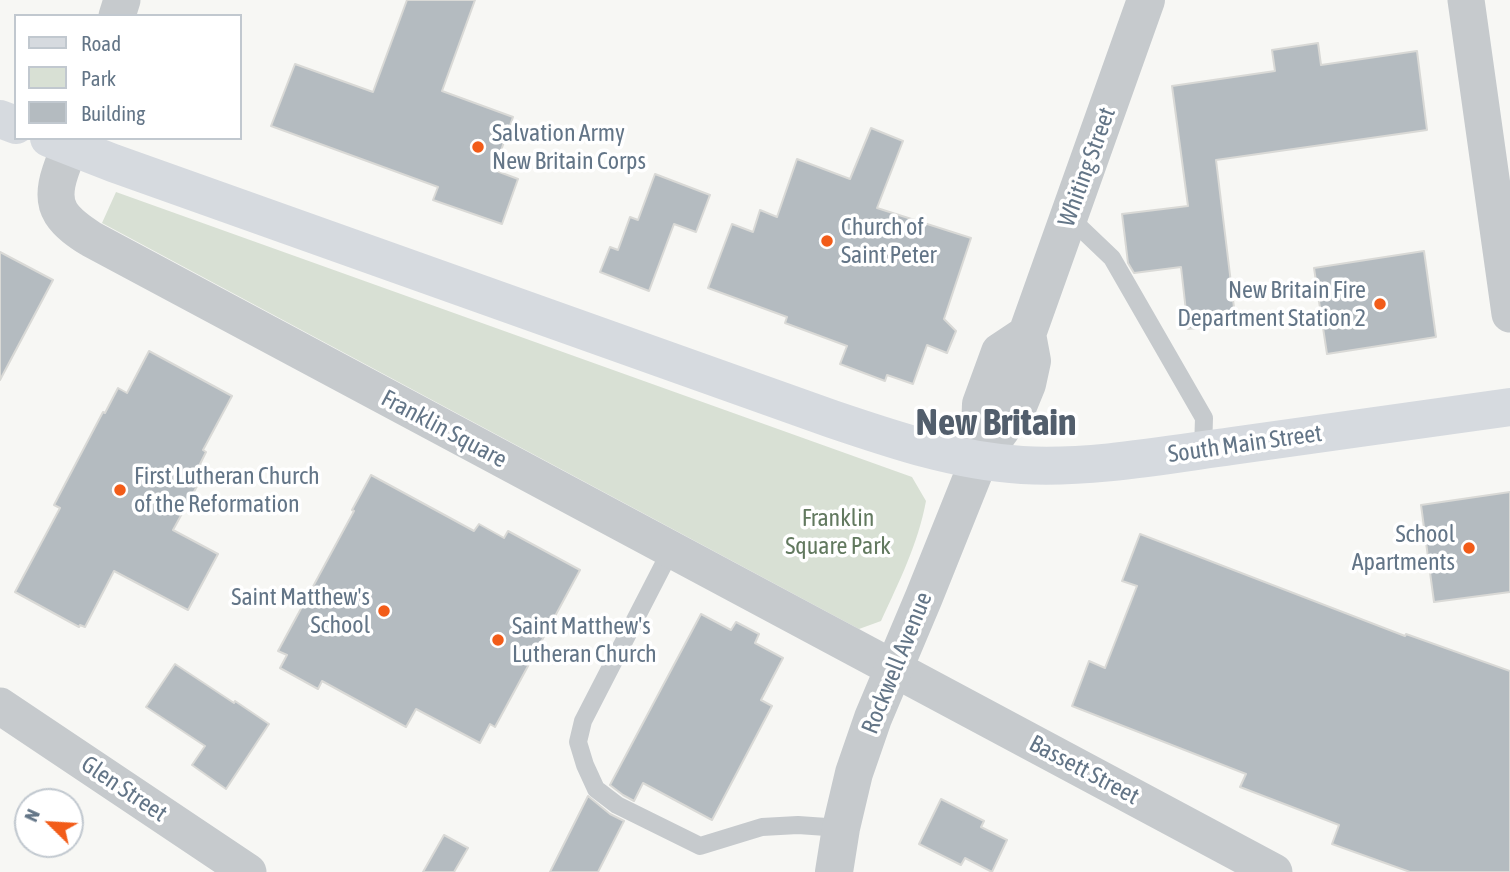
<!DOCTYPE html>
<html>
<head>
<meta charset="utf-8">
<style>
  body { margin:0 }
  #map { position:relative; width:1510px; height:872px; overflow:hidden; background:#f7f7f4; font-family:"Asap Condensed",sans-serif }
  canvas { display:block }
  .legend { position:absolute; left:14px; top:14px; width:228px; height:126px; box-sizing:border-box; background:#fff; border:2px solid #c1c8cf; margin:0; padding:9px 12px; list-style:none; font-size:21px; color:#637587 }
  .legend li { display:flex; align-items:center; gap:14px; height:35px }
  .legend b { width:35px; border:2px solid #c1c8cf }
  .north { position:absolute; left:14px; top:788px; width:70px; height:70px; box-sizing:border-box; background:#fff; border:2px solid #c1c8cf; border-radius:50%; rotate:294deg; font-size:19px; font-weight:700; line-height:28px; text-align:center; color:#637587 }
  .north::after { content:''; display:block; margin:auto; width:24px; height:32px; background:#f25c19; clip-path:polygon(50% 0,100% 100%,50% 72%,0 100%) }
</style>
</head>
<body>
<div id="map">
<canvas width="1510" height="872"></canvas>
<ul class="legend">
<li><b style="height:9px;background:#d6dadf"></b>Road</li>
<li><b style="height:19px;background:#d8e0d4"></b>Park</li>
<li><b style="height:19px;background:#b4bbc0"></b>Building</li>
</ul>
<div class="north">N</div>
</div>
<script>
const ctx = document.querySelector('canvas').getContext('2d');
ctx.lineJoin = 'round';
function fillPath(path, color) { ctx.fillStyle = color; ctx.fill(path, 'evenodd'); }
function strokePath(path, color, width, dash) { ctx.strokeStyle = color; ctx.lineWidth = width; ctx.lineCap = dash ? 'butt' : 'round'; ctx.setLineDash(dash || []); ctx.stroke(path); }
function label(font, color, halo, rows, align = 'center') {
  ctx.font = font + ' "Asap Condensed",sans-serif'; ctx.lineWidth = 7; ctx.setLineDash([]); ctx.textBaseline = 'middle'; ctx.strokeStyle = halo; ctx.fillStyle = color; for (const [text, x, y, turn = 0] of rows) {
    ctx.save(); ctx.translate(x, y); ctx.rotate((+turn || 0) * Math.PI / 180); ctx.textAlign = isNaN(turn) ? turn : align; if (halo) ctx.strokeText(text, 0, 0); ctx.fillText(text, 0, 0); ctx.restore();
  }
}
fillPath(new Path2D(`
  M116,192L912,477L926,501C918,544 899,582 881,621L859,629L102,223Z`), '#d8e0d4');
const building = new Path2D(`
  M407,0H475L442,91L513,117L494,170L518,179L502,224L433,200L438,187L271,126L295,64L373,92Z
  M1318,43L1321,65L1417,51L1427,130L1216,160L1236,324L1188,329L1181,267L1134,273L1128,263L1122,214L1188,206L1172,86L1275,71L1272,50Z
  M871,128L903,141L877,208L971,238L944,319L956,331L947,353L927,345L913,384L887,375L885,381L840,364L847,346L785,323L787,317L708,288L732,224L753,232L760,210L777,217L797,159L850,179Z
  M655,174L710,195L696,232L674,224L649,291L600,272L610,247L618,250L630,217L638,220Z
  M1424,251L1436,337L1327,354L1314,268Z
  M0,252L53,280L0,380Z
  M149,351L232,396L203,450L206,452L200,464L207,468L173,530L218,554L188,610L114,571L85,627L80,625L79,627L15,592L60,508L54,505L103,412L105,413L118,388L127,393Z
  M371,475L474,531L479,524L504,538L508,531L580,570L495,727L490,724L480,743L416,709L406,727L322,681L318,689L280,668L287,655L278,651L354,511L352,510Z
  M1510,492V592L1434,602L1421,505Z
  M1140,534L1405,636L1406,634L1510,671V872H1410L1332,844L1339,825L1240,787L1246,774L1072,706L1089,661L1105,668L1137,586L1122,581Z
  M701,614L731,630L736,622L759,634L755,643L783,658L761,700L772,706L712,820L643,783L634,801L623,795L610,785Z
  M175,664L234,703L235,701L269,724L226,789L192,765L205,746L146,707Z
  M588,796L610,814L624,821L598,872H550Z
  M941,799L984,821L981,827L1007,840L992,872L965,858L961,865L919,844Z
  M444,835L468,848L454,872H423Z`);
fillPath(building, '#b4bbc0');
strokePath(building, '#d9d9d6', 2);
strokePath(new Path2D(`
  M1069,217L1112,258L1204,418L1203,450
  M671,550L583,721L578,742L585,765L596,789L617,805L700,846L762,827L798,825L841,828`), '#c6cacd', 18);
strokePath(new Path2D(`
  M1466,0L1510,314
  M117,16L122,0
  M73,138C66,160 47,191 61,213C68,224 80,232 91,239L1274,872
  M0,706L248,872`), '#c6cacd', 37);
strokePath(new Path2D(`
  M979,460L981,404L1000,352L1027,334
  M834,872L841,828L854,773L873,718L924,597L979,460L1018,406L1027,384L1032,361L1027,334L1146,0`), '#c6cacd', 38);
strokePath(new Path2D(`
  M0,119L16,125
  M49,138L113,163L832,419C894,440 956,461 1022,465C1089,469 1166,455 1232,446C1325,433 1417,420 1510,407`), '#d6dadf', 38);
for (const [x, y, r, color] of [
  [478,147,7,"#f25c19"],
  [827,241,7,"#f25c19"],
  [1380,304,7,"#f25c19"],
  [120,490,7,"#f25c19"],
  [1469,548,7,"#f25c19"],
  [384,611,7,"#f25c19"],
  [498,640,7,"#f25c19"]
]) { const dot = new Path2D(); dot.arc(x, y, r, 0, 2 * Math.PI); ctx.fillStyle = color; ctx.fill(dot); strokePath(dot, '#fff', 2.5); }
label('24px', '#637587', '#fff', [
  ["Salvation Army",492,133],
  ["New Britain Corps",492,161],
  ["Church of",841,227],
  ["Saint Peter",841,255],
  ["New Britain Fire",1366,290,"right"],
  ["Department Station 2",1366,318,"right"],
  ["First Lutheran Church",134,476],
  ["of the Reformation",134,504],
  ["School",1455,534,"right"],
  ["Apartments",1455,562,"right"],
  ["Saint Matthew's",370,597,"right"],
  ["School",370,625,"right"],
  ["Saint Matthew's",512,626],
  ["Lutheran Church",512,654]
], 'left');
label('24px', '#637587', '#fff', [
  ["Whiting Street",1087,167,-70],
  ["Franklin Square",444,429,28],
  ["South Main Street",1245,444,-8],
  ["Rockwell Avenue",897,663,-68],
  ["Bassett Street",1084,770,28],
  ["Glen Street",124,789,34]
]);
label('24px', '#62795f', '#fff', [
  ["Franklin",838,518],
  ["Square Park",838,546]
]);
label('bold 38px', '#525e6c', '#fff', [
  ["New Britain",996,423]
]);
</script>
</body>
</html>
